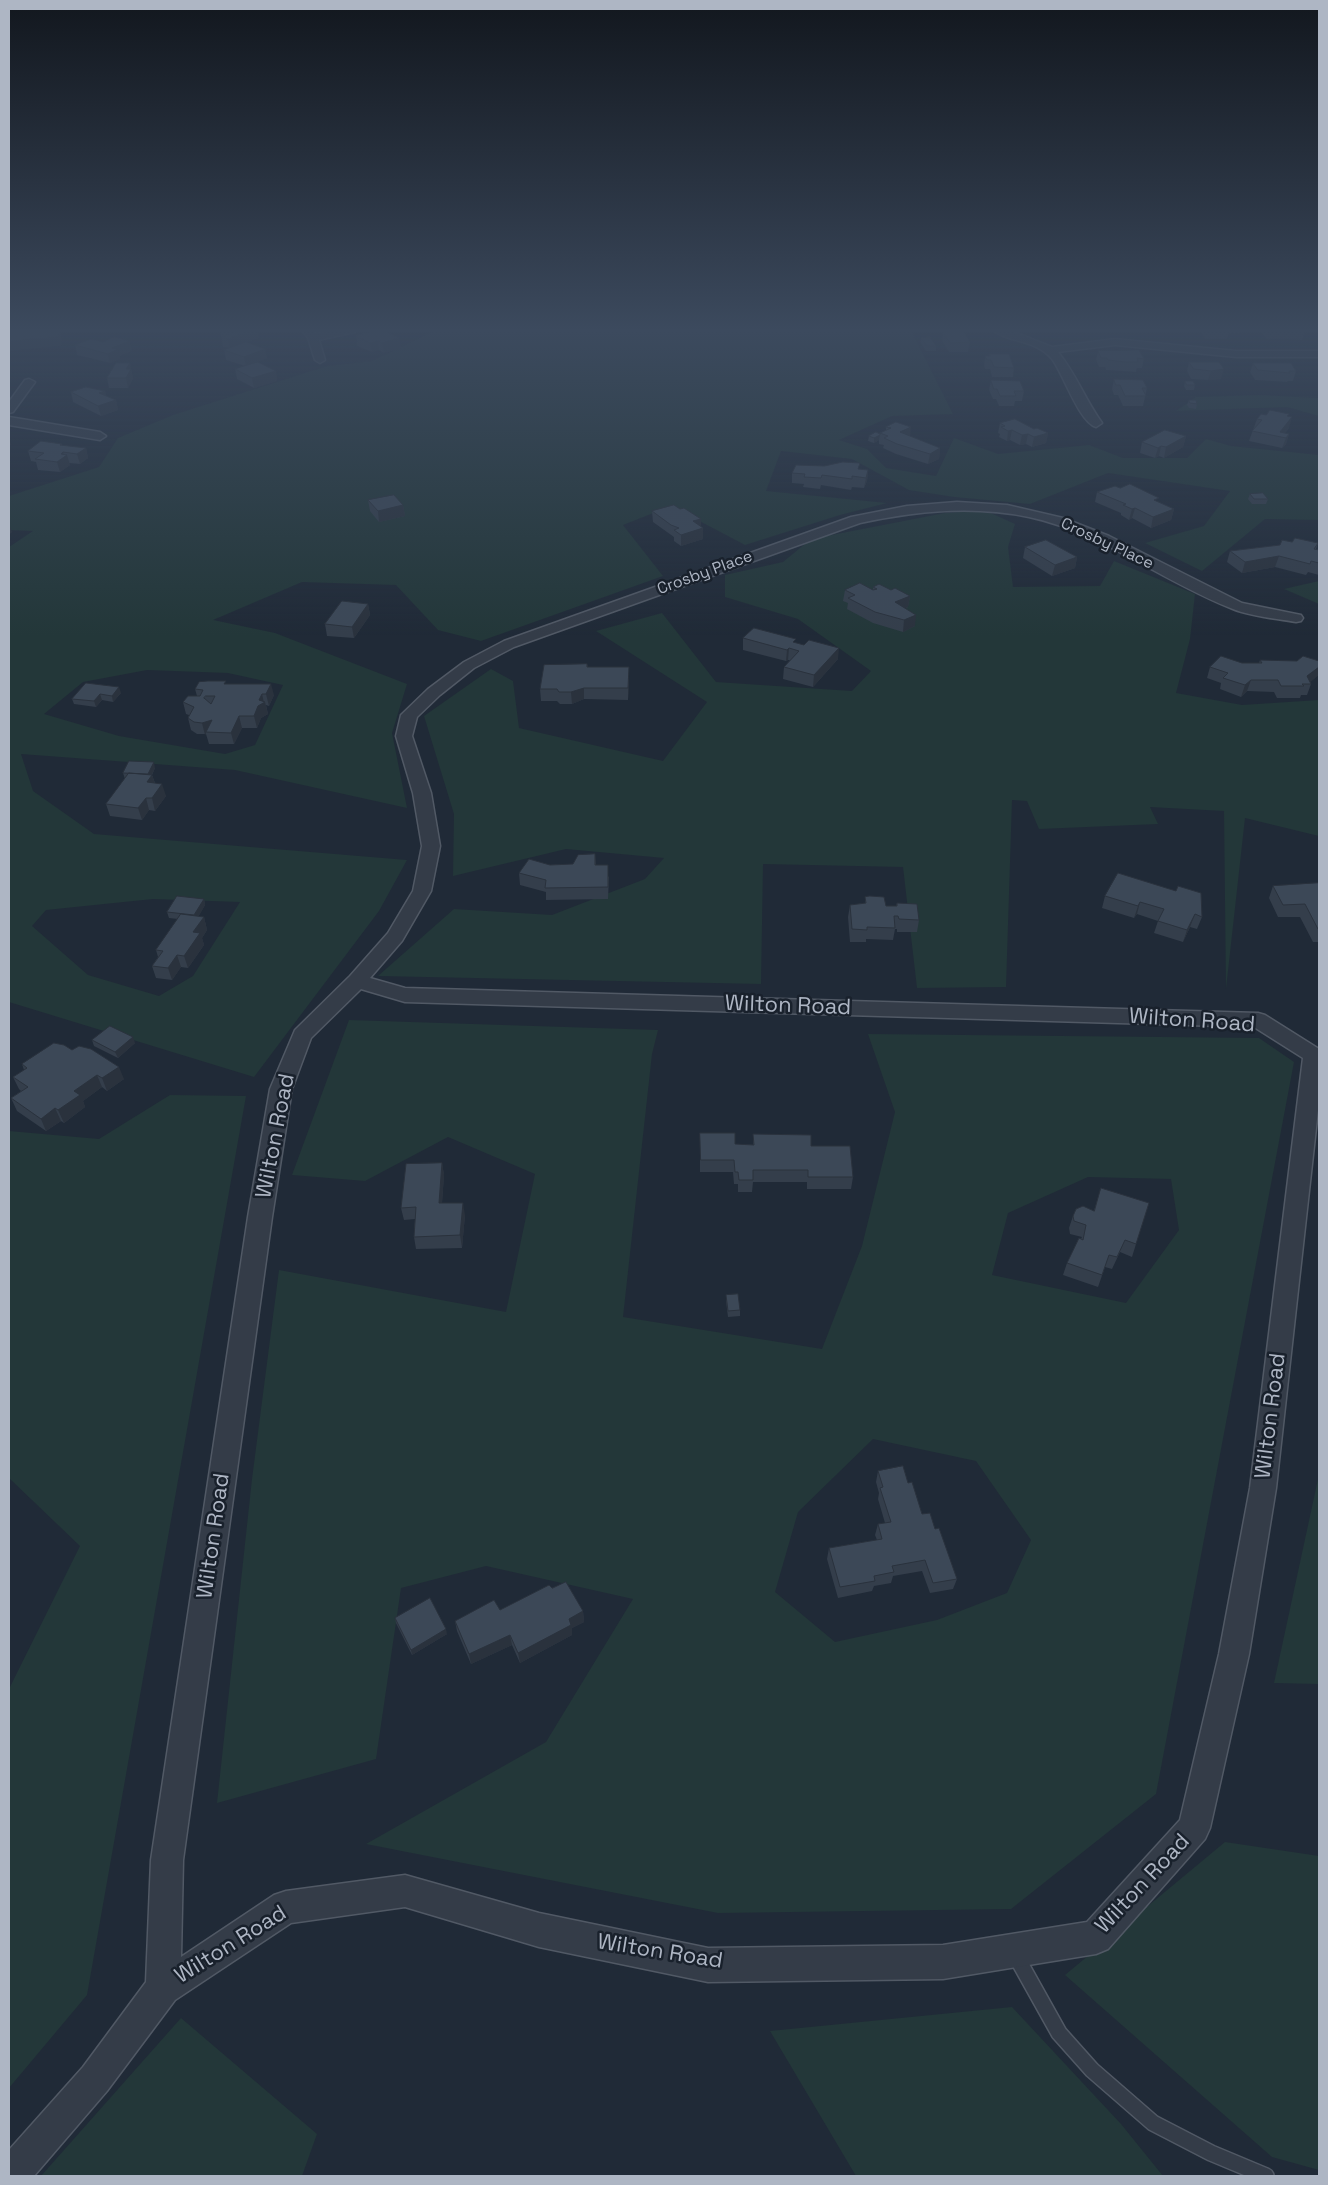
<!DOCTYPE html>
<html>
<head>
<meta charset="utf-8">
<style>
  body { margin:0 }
  #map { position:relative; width:1328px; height:2185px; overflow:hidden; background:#202a37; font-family:"Space Grotesk",sans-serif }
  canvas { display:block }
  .frame { position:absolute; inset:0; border:10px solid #aeb6c4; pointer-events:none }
</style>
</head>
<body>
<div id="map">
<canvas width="1328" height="2185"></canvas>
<div class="frame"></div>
</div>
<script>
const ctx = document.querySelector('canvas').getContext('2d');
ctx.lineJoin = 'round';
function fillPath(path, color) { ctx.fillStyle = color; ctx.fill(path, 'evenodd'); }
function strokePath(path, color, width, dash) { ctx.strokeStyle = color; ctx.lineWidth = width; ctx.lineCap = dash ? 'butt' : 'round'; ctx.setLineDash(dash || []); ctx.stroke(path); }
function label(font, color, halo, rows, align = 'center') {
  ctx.font = font + ' "Space Grotesk",sans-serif'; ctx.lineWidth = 5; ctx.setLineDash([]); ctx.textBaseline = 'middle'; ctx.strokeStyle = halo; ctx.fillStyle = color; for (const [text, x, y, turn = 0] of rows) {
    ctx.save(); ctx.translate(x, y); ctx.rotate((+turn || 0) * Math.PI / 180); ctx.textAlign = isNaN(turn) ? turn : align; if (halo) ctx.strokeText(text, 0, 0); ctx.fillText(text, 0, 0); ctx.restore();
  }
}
fillPath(new Path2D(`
  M436,330H911L953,414L892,416L839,440L867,449L886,468L936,476L954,438L998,454L1089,445L1123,458H1187L1206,439L1231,446L1319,455V520L1265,519L1202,571L1145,543L1204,526L1230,491L1108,473L1030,504L954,497L909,490L852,459L781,451L766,491L887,503L840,515L745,545L671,506L623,525L663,576L481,641L438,630L396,585L302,582L213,620L275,633L407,684L392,733L407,808L235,770L21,754L33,791L94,834L407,860L379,911L254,1077L9,1002V547L33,531L9,530V496L99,467L118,438L173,415L327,366L372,361ZM147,670L228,673L283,685L255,745L225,754L119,736L44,714L83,682ZM153,899L240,902L193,976L159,996L88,975L32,926L46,910Z
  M1259,395L1319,398V416L1287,407L1176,411L1196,397Z
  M984,510L1015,524L1008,547L1013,587L1100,586L1114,561L1195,594L1190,639L1176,693L1242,705L1319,700V836L1245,818L1226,989L1224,811L1150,807L1158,824L1039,829L1027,801L1012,800L1006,987L917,988L903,867L763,864L761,984L378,976L454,909L552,915L645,879L664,858L566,849L453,876L454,814L424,716L491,669L513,681L519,728L663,761L707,702L596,631L662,613L716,682L852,691L871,671L798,619L725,597V575L783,562L811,539L945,513Z
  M1319,581V604L1284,589Z
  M349,1020L658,1030L652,1054L623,1317L822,1349L862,1246L895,1112L868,1034L1259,1038L1294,1062L1156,1794L1011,1909L718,1913L366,1844L546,1742L633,1599L486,1566L401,1588L376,1759L217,1803L252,1479L279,1270L506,1312L535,1174L448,1137L365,1181L292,1175ZM1088,1177L1171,1179L1179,1230L1126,1303L992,1275L1008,1213ZM873,1439L976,1461L1031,1540L1007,1593L937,1620L835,1642L775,1592L798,1512Z
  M170,1095L246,1096L87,1995L9,2088V1689L80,1546L9,1478V1131L99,1139Z
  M1318,1479L1319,1684L1274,1683Z
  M1225,1842L1319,1856V2170L1272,2157L1065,1975Z
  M1012,2007L1121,2124L1163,2176H856L770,2031Z
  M181,2018L317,2134L302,2176H41Z`), '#233739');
const service = new Path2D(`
  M1016,1956L1059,2033L1092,2070L1153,2123L1211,2153L1266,2176`);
const minor = new Path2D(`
  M302,330H312L316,334L336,330H356L355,332L319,340L325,360L320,363L315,360L308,338Z
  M993,330H1009L1052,347L1115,339L1236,351H1319V357H1236L1115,345L1058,352C1076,374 1086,401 1102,423L1096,427C1079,422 1063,373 1052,359C1036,339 1005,342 993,330Z
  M29,379L35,382L13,412L9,413V402L25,380Z
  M9,417L100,432L106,436L100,440L9,425Z
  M957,502L1007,505L1063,518L1109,536L1242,603L1296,614L1301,615L1303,618L1301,621L1296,622C1275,618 1253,617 1233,609C1163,582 1103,533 1029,517C972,505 916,511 860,523L514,647L474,668L440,695L417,717L412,736L431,793L440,846L431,891L402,941L370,978L405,988L1258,1013L1265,1015L1319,1049V1101L1276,1488L1249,1654L1210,1828L1205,1839L1108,1949L1096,1954L943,1979L708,1982L539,1947L405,1907L291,1923L175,2000L107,2091L34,2176H9V2150L83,2067L146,1982L151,1860L248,1217L270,1089L295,1030L350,976L388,933L413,891L422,846L413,793L396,736L401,715L428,689L464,662L504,641L851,517L907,506ZM361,989L405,1002L1254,1027L1303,1058L1250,1488L1219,1654L1180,1820L1087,1922L943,1945L708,1948L539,1913L405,1875L286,1891L274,1895L181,1957L183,1860L272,1217L292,1089L311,1038Z`);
strokePath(service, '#515965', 18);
strokePath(minor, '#515965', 3);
strokePath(service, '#343c48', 15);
fillPath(minor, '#343c48');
fillPath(new Path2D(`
  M220,330H257L259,338L246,342L265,349L267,358L250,365L276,371L277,381L254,388L237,379L235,369L245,366L226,360L224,350L229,348L223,347Z
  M1138,330H1173V331Z
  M1200,330H1239V333H1229L1227,339H1205Z
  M1261,330H1304L1305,331L1302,340L1266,339Z
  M943,332L970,342L968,352H949L942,341Z
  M356,336L399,338L401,348L384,353L379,350L372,352L357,346Z
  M921,338L936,346V351H926L920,342Z
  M75,345L132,351L119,356L120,359L110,363L77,355Z
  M1098,351L1144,359L1142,368H1137L1136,372L1123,371L1106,370L1105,367H1099L1096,360Z
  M989,354L1014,368L1013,377H992L990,369H985L984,366L985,356H989Z
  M1189,362H1219L1221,379L1208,380L1191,379L1187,371Z
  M130,363L133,379L128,388H109L107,378Z
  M1253,363L1296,371L1293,381H1288L1287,382L1255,380L1250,372Z
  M1114,379L1147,388L1143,406H1123L1118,395H1114L1112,389Z
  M991,380L1024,391L1022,401H1015L1014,406H999L996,399H993L989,390Z
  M1185,381L1195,385L1194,390H1186L1184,386Z
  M105,391L106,396L116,400L118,410L101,416L73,402L71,392Z
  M1189,400L1197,404L1196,409L1189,408L1187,405Z
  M1266,415L1288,417L1289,428L1285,433L1289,434L1286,444L1282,448L1249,441L1257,419Z
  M1000,423L1034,429L1048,433L1046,443L1032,447L1026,444L1020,445L1010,440L1007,441L999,437L1000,434L998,433Z
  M886,427L940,448L939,459L928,464L896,454L883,448L884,445L879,444V440L874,443L868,441L869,436L880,434L886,431Z
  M1186,436L1183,447L1164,458L1159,456L1155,458L1140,453L1142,442Z
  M62,444V446L86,448L88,458L80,464L69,463L70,465L60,472L38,470L36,462L31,461L28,451Z
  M860,469L868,470L867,481L864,488L852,487L851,490L821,485L820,489L803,487L804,484L792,483V473Z
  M1120,488L1158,502L1174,509L1171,520L1151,528L1132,518L1129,520L1121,515V513L1095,502L1097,492Z
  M1250,494L1268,499L1266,504H1252L1248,499Z
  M368,500L403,505L405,516L379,522L370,511Z
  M680,509L701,519V527L703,528V539L681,546L674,541V537L653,522L652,511Z
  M1292,542L1318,543L1316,549L1319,550V575L1308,572L1306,575L1275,567L1242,573L1227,562L1230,551L1280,545Z
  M1025,547L1077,557L1075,568L1052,576L1023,558Z
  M873,587L891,590L910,596L908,607L905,609L915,626L903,632L873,623L847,609L848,603L843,601L845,590H873Z
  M368,604L370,615L354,638L327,636L325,624Z
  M743,638L796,643L838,659L813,687L783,679L784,667L790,660H788L786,661L743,650Z
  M1260,660L1310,682L1311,684L1307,695H1301L1300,698H1277L1274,692L1247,691L1241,697L1220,689L1221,683L1207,678L1210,667L1242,663H1259Z
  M587,664L588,667L629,679L628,700L584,699L572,704H560L557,701H541L540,689Z
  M86,683L121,693L113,702L102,700L96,707L74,704L72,699Z
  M227,684L274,695L269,706L266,705L268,714L261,718L257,728H242L234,744H209L206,734H197L191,730L188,718L189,715L186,714L183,702L197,696L195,689Z
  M155,768L152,775L155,783L166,796L155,811L149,810L142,820L110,816L106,804L125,779L123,773Z
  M595,854L596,865L609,877L608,899L546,900V892L520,885L519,873L550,865L573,864Z
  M1319,883V942H1313L1300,917H1278L1269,898L1273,886Z
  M1176,891L1202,917L1197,929L1190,927L1183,942L1154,933L1158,921L1137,914L1134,918L1102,908L1105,896Z
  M865,897L886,906H896L897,903L919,920L917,932H897V929H895L893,940L866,939V942H850L848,917L850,905L865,903Z
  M204,899L205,905L198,917H204L207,930L202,938L204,945L188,968L181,967L172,980L156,978L152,966L158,957L156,950L178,919L169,918L167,912Z
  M92,1040L135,1043L118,1058L94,1046Z
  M72,1050L124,1079L107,1091L102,1087L83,1101L85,1107L64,1123L61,1121L46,1131L17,1111L11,1098L21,1091L19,1089L13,1077L24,1070L22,1064Z
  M700,1133L735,1144L753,1145V1134L811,1146L853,1177L851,1189H807V1182H753L752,1192H738V1184H734L733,1172H700Z
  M442,1163L444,1175L442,1203L465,1215L462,1248L416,1249L414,1237L415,1219L404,1220L401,1208Z
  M1073,1216L1136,1244L1132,1257L1120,1252L1112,1269L1105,1267L1098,1287L1063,1275L1067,1263L1082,1237L1070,1234L1069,1228Z
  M726,1295L740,1310V1316L728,1317L726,1301Z
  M878,1471L908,1483L922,1514L935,1529L957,1579L953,1589L930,1593L922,1571L893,1576L891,1583L874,1586L872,1591L838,1598L827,1559L829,1548L877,1540L875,1535L878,1524L885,1523L878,1499L879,1493L876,1482Z
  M552,1588L583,1611L584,1622L572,1628V1635L520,1663L512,1645L471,1664L457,1631L455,1621L500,1610Z
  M395,1618L447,1634L412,1655L396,1623Z`), '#343e4b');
fillPath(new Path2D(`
  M55,330L58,337L60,330L62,340L61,346L9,351V341Z
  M252,330H257L259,338L230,349L228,339Z
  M399,338L401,348L384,353L382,343Z
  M130,341L132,351L119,356L120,359L110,363L108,354L112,348Z
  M378,341L379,350L372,352L370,343Z
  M265,349L267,358L246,366L244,357Z
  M130,363L133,379L128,388L126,378V369Z
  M1224,369L1221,379L1208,380L1211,371Z
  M276,371L277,381L254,388L252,378Z
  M105,391L107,401L99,393Z
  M116,400L118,410L101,416L98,406Z
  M1292,417L1289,428L1281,437L1280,432Z
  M911,427L910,437L900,432Z
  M1012,430L1010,440L1007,441L1008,431Z
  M1048,433L1046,443L1032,447L1034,437Z
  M1028,434L1026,444L1020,445L1022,435Z
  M1289,434L1286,444L1282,448L1286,438Z
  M880,435L879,440L874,443V438Z
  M1186,436L1183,447L1164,458L1166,447Z
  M9,438L11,445L9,446Z
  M62,444L64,453L63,452L64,457L67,455L70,465L60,472L57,462L60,445Z
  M1161,446L1159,456L1155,458L1158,448Z
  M86,448L88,458L80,464L77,454Z
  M940,448L939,459L928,464L930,454Z
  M868,470L867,481L864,488L866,478Z
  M403,505L405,516L379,522L378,511Z
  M1135,508L1132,518L1129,520L1132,509Z
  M1174,509L1171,520L1151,528L1153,517Z
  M701,519V529L703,528V539L681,546V535L693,521Z
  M10,527L12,532L9,535V528Z
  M1279,556L1275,567L1242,573L1245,562Z
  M1077,557L1075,568L1052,576L1055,565Z
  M910,596L908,607L893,614L895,602Z
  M368,604L370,615L354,638L352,627Z
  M916,615L915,626L903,632L904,620Z
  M789,648L788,660L786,661L787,650Z
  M839,648L838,659L813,687L814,675Z
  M629,667V679L628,700V688Z
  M1319,667V675L1308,684L1307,676Z
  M1251,680L1247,691L1241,697L1245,685Z
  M271,684L274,695L269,706L266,694Z
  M119,687L121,693L113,702L112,696Z
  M584,688V699L572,704L571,692Z
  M100,694L102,700L96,707L94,701Z
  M262,694L264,703L265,702L268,714L261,718L257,728L254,716L259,700Z
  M239,716L242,728L234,744L231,733Z
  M212,720L206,732V734L205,735L202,723Z
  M154,762L155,768L151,776L152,775L156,787L147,782L149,779L148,774Z
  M162,784L166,796L155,811L152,798Z
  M146,798L149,810L142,820L138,808Z
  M204,899L205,905L196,921L194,915Z
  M1140,902L1137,914L1134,918L1138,906Z
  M1195,914L1190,927L1183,942L1187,930Z
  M204,917L207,930L202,938L204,945L188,968L184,956L193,932Z
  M177,955L181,967L172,980L168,968Z
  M133,1037L135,1043L118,1058L115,1052Z
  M119,1067L124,1079L107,1091L102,1078Z
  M97,1075L102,1087L83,1101L85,1107L64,1123L58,1110L74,1091Z
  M55,1108L61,1121L46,1131L41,1119Z
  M442,1163L444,1175L441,1215L439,1203Z
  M463,1203L465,1215L462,1248L460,1235Z
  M583,1611L584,1622L572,1628V1635L520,1663L518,1653L569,1619Z
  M446,1629L447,1634L412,1655L411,1650Z
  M510,1635L512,1645L471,1664L469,1654Z`), '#2a323d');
const building = new Path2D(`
  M33,330H55V331L60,330L58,337L9,341V331Z
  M221,330H252L228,339L221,337L232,333Z
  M378,330H381L399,338L382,343L378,341L370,343L356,336Z
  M1268,330H1304L1305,331Z
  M963,331L970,342L950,343L943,332Z
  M114,337L130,341L112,348L118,349L108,354L75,345L91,339L103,342Z
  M930,337L936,346H927L921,338Z
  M246,342L265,349L244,357L224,350Z
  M1139,350L1144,359L1137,358L1138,362H1125L1108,360L1107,358H1101L1098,351Z
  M989,354H1009L1014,368L994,367L991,360H987L985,356H990Z
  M258,362L276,371L252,378L235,369Z
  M1189,362H1219L1224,369L1211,371L1194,369Z
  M116,363H130L126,369H131L126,378H107Z
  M1253,363H1291L1296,371H1289L1290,373L1258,370Z
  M1114,379L1143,380L1147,388H1142L1146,396H1125L1120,385H1116Z
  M991,380L1020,381L1024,391H1014L1016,396H1000L997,389H994Z
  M1185,381H1193L1195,385H1187Z
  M86,387L105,391L99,393L116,400L98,406L71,392Z
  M1189,400H1196L1197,404L1190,403Z
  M1270,410L1289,414L1287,416L1292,417L1280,432L1289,434L1286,438L1252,431L1262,420L1257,419L1261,414L1266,415Z
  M1015,419L1034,429L1037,428L1048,433L1034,437L1028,434L1022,435L1012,430L1008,431L1001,427L1005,426L1000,423Z
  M896,422L911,427L900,432L940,448L930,454L897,444L884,438L888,436L880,433L891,428L886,427Z
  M1165,430L1186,436L1166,447L1161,446L1158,448L1142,442Z
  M876,432L880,434V435L874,438L869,436Z
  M41,441L62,444L60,445L86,448L77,454L63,452L61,454L67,455L57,462L35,459L44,453L28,451Z
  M843,462L860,463L858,469L868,470L866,478L852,476V479L822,475L821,478L804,477L805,474L792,473L796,465L824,466Z
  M1130,484L1159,498L1154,500L1174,509L1153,517L1135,508L1132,509L1123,505L1126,504L1097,492L1115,486L1120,488Z
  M1263,493L1268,499H1254L1250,494Z
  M394,495L403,505L378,511L368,500Z
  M674,505L680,509L684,508L701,519L693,521L703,528L681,535L674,530L679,528L671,525L652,511Z
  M1295,538L1318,543L1314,549L1319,550V563L1311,561L1310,564L1279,556L1245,562L1230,551L1280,545L1282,540L1292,542Z
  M1046,540L1077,557L1055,565L1025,547Z
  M860,583L873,590L877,589L873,587L879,584L891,590L895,588L910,596L895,602L916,615L904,620L875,612L848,598L855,595L845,590Z
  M342,601L368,604L352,627L325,624Z
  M754,628L796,639L793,642L804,645L809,640L839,648L814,675L784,667L799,651L789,648L787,650L743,638Z
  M1221,656L1242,663H1262L1260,660L1297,661L1303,656L1319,661V667L1307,676L1311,684H1302L1304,686H1281L1278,680H1251L1245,685L1223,678L1228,673L1210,667Z
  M587,664V667H629L628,688H584L571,692H559L557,689H540L544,665Z
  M208,681H226L224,684H271L266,694H262L259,700L265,702L258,706L254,716H239L231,733L206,732L212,720L202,723L194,722L188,718L194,707L183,702L188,696H200L203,690L195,689L199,682ZM206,696H215L211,704L204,698Z
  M86,683L119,687L112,696L100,694L94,701L72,699Z
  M129,761L154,762L148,774L123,773Z
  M129,773L152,775L147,782L162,784L152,798H146L138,808L106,804Z
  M595,854V865H608V887L545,888L546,880L519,873L529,859L550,865L573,864L578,855Z
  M1118,873L1176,891L1178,886L1201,893L1202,917L1195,914L1187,930L1158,921L1164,909L1140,902L1138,906L1105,896Z
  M1319,883V929H1318L1305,904L1283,905L1273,886Z
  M177,896L204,899L194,915L167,912Z
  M870,896L884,897L886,906H897V903L917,904L919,920L899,919L898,916H894L895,928L867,927V930L852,929L850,905L866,903L865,897Z
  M181,914L204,917L193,932L200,933L184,956L177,955L168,968L152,966L163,951L156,950Z
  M110,1026L133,1037L115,1052L92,1040Z
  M54,1043L64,1045L72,1050L79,1046L91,1049L119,1067L102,1078L97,1075L74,1091L80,1095L58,1110L55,1108L41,1119L11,1098L28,1087L13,1077L27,1068L22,1064Z
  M700,1133H735V1144L754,1145L753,1134L811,1135V1146H850L853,1177H808V1170H753V1180H739L738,1172H735L734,1160H701Z
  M442,1163L439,1203H463L460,1235L414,1237L416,1207L401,1208L406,1164Z
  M1101,1188L1149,1203L1136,1244L1125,1240L1117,1257L1109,1255L1102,1275L1067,1263L1079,1238L1083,1240L1086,1225L1074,1221L1073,1216L1076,1209L1083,1206L1094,1211Z
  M738,1294L740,1310L728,1311L726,1295Z
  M903,1466L908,1483L912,1482L922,1514L930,1513L935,1529L939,1528L957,1579L933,1583L925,1560L892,1566L894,1572L874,1576L875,1581L840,1587L829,1548L882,1539L878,1524L891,1522L880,1488L883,1487L878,1471Z
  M566,1582L583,1611L569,1619L571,1625L518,1653L510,1635L469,1654L455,1621L494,1600L500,1610L549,1585L552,1588Z
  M430,1598L446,1629L411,1650L395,1618Z`);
fillPath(building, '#3c4857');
strokePath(building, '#2a323d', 1);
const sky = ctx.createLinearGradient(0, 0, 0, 636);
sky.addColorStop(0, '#12171e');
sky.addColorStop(0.52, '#3c4a5e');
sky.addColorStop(1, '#3c4a5e00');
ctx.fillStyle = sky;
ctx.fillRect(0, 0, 1328, 636);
label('16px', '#aeb6c4', '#19212c', [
  ["Crosby Place",1107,544,25],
  ["Crosby Place",705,573,-20]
]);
label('22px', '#aeb6c4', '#19212c', [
  ["Wilton Road",788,1006,2],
  ["Wilton Road",1192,1021,4],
  ["Wilton Road",276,1136,-79],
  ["Wilton Road",1271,1416,-83],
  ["Wilton Road",214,1536,-82],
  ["Wilton Road",1143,1884,-47],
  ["Wilton Road",231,1945,-32],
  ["Wilton Road",660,1952,9]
]);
</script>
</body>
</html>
